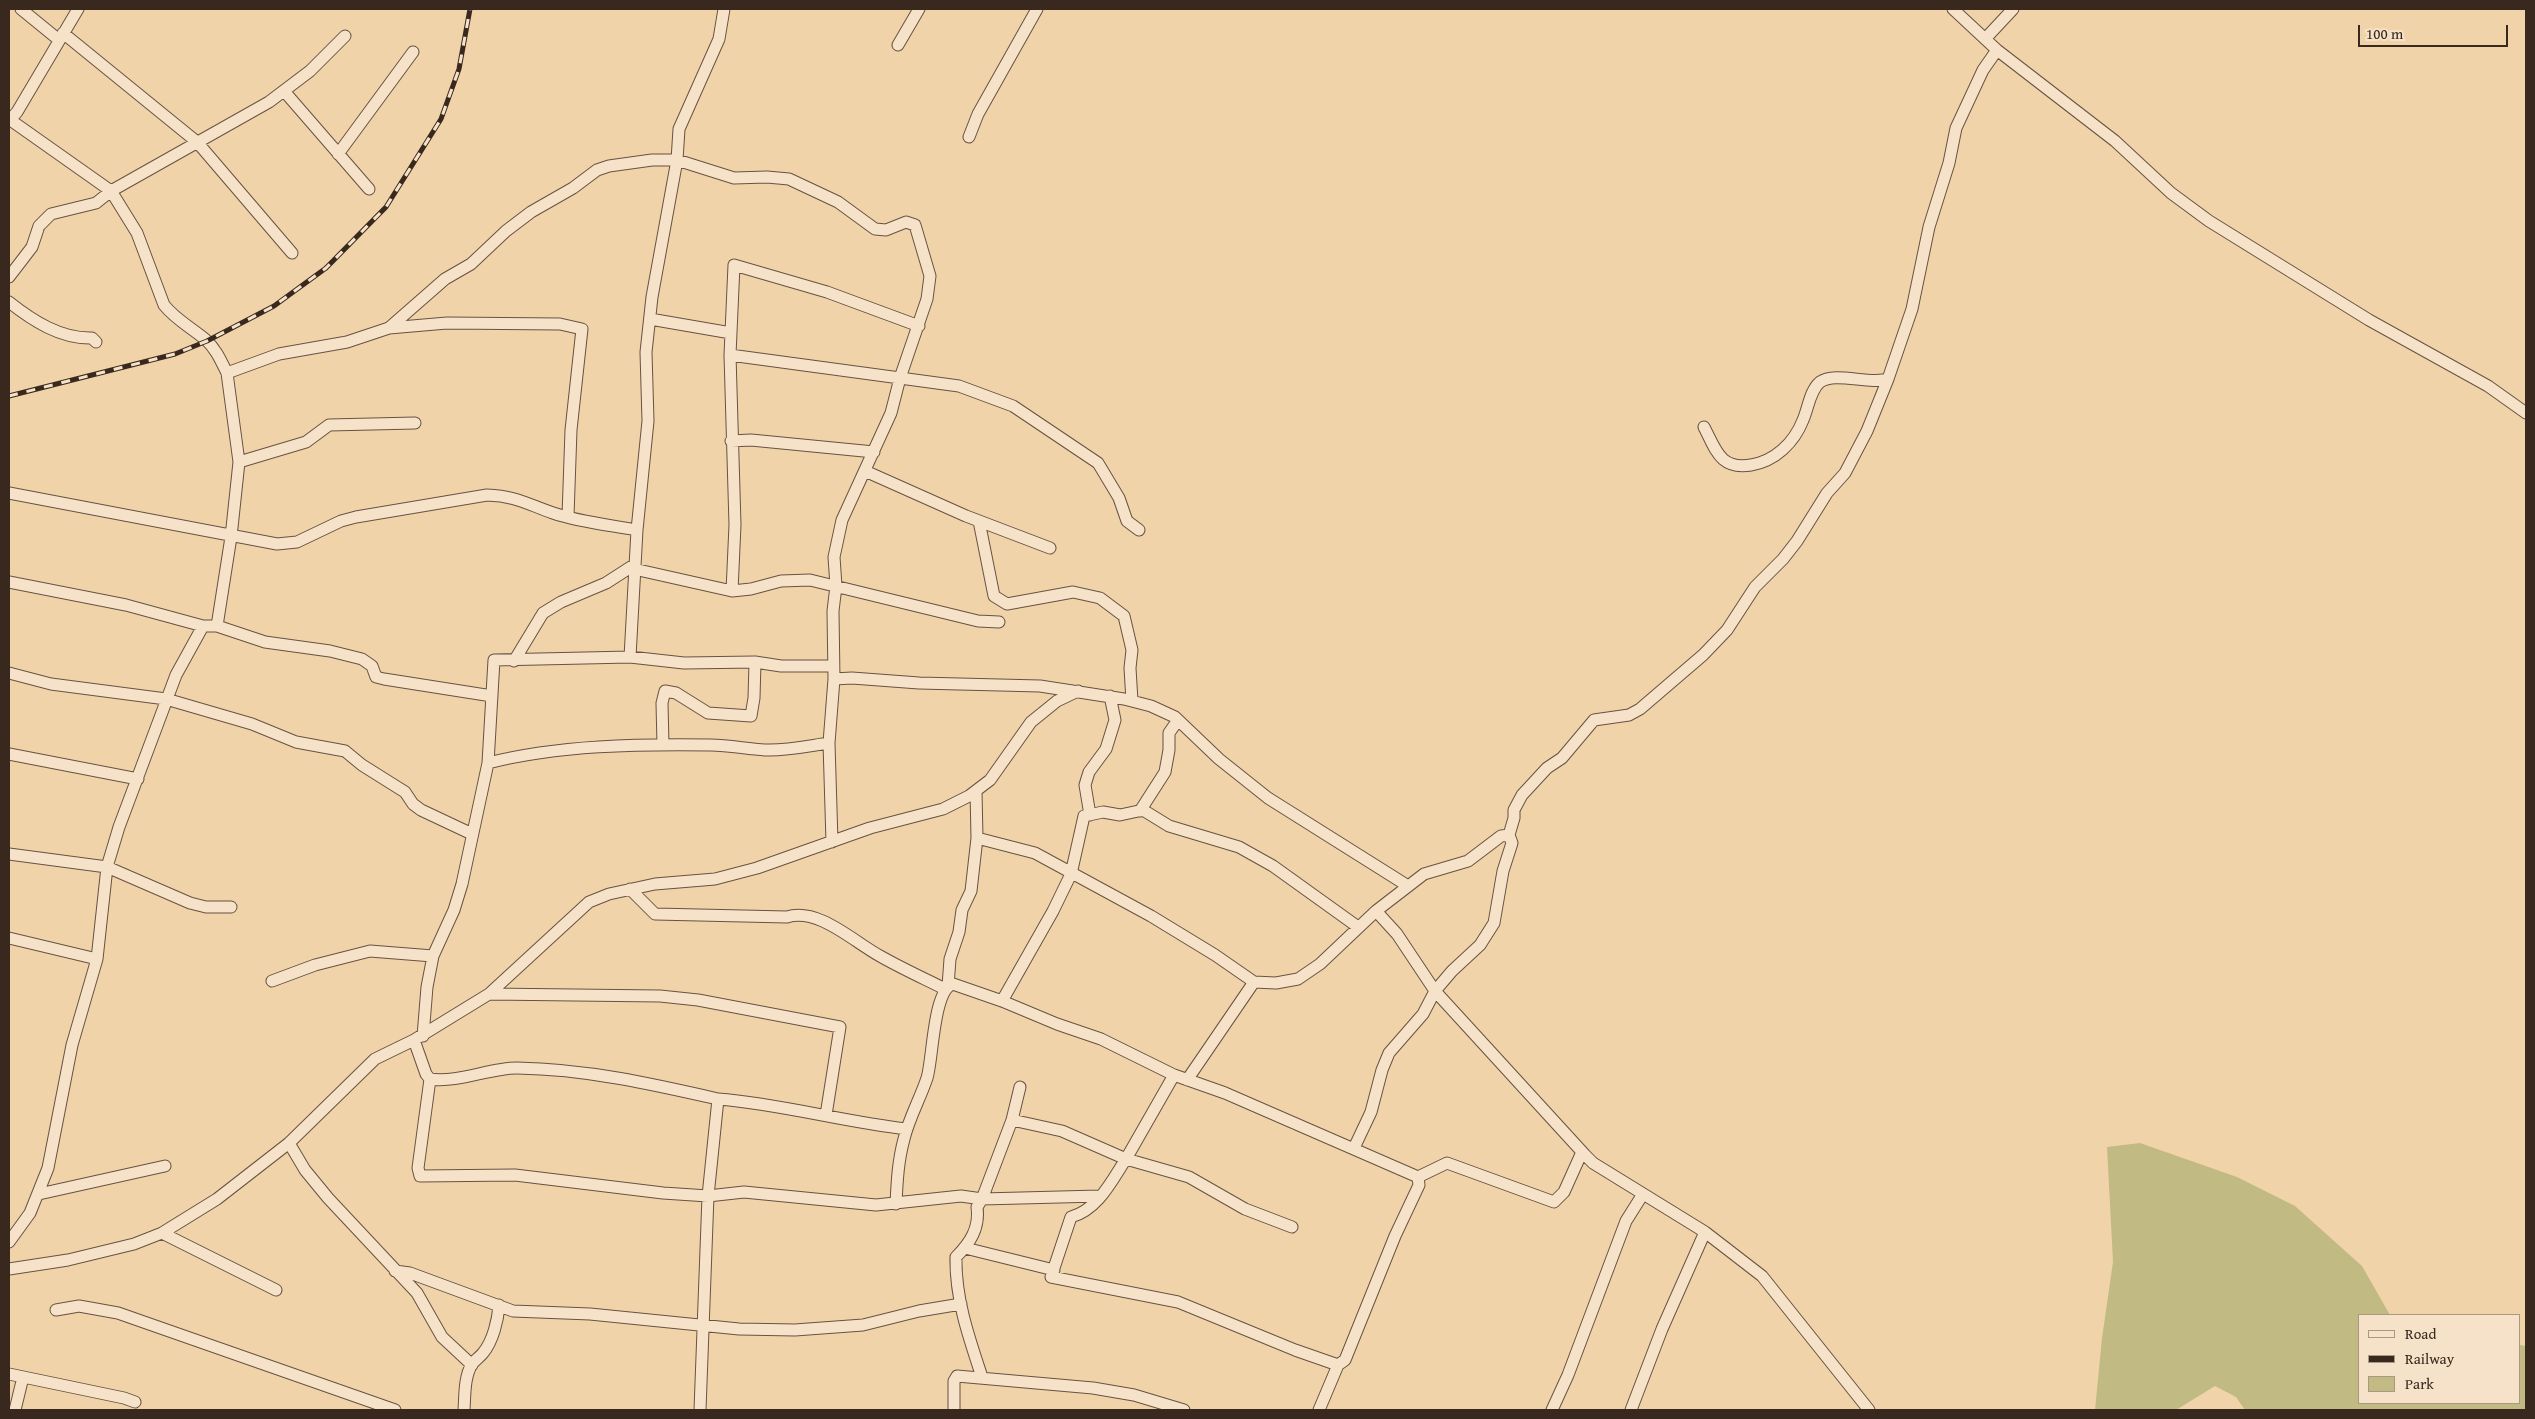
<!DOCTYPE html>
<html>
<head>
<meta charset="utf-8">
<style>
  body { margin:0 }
  #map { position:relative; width:2535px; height:1419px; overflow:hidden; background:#f1d3aa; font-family:"Gentium Book Plus",serif }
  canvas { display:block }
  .frame { position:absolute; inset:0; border:10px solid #38281e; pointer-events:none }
  .legend { position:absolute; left:2358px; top:1314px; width:162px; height:90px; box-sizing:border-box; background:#f6e2c8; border:1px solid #aa9884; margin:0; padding:6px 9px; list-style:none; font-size:15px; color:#38281e }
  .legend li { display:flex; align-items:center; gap:10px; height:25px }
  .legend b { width:25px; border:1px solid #aa9884 }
  .scale { position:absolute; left:2358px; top:25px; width:150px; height:22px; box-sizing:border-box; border:2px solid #38281e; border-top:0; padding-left:6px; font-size:15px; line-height:18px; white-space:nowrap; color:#38281e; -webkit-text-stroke:4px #f6e2c8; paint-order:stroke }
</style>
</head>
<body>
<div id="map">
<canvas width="2535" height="1419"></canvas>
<div class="frame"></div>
<ul class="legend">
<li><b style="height:6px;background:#f6e2c8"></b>Road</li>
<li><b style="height:6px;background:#38281e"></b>Railway</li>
<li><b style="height:14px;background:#c2ba83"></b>Park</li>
</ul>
<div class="scale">100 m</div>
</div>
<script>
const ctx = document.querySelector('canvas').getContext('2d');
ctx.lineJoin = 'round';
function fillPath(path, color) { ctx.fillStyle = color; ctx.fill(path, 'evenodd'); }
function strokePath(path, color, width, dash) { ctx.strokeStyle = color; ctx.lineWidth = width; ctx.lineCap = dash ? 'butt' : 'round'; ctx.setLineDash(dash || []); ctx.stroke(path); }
fillPath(new Path2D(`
  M2140,1143L2237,1177L2295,1206L2362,1266L2390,1315H2359V1403H2519L2520,1345L2526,1346V1410H2245L2236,1397L2215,1386L2176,1410H2095L2102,1338L2113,1262L2107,1147Z`), '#c2ba83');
const minor = new Path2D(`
  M21,9L59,40
  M1953,9L1997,50L2115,141L2171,193L2209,221L2369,320L2488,386L2526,413
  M63,33L197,142L292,253
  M1985,39L2013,9
  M898,45L919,9
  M284,91L369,189
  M9,119L111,191L137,233L164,305C176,320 192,328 206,340C216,349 221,361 227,373
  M9,121L17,112L78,9
  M969,137L978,114L1037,9
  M338,154L413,52
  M9,277L32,247L39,226L51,214L96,203L111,191L269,102L310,71L345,36
  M9,302C33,321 61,339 92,338L96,342
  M650,319L731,333
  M919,326L827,292L734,265L730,355L959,386L1013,406L1098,463L1119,498L1127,521L1139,530
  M389,328L445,279L471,264L506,231L531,212L573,188L597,170L609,166L652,160H677L734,178L767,177L789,179L838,202L875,229L886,230L906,222L915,225L930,276L927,299L900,378L891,413L842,520L834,557L836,586L833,611L834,679L829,743L832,842
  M730,355L735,525L732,591
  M1704,427C1716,450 1720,470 1751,465C1775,461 1794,443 1803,420C1808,409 1810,390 1820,382C1835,371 1869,385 1888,379L1912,309L1929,227L1949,163L1956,128L1983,70L1997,50
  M731,441L751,440L874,452
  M239,462L227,373L279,354L347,342L389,328L447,323L560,324L582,329L571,430L568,516
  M865,471L966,516L1050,548
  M9,493L277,544L297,542L341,521L356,517L487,495C516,496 527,504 553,513C579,522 610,525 637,530
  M979,521L994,596L1007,604L1073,592L1100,598L1124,616L1132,650L1130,668L1132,701
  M634,569L732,591L751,589L781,581L810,580L978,621L999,622
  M9,582L126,605L203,626L176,675L119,827L107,867L97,959L72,1045L48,1168L30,1213L9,1242
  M203,626H217L231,537L239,462L306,442L329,425L415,423
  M217,626L265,642L330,651L362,659L372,666L376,677L384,679L492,696
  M630,657L637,530L648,421L646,352L652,297L677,160L679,129L719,39L724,9
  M514,661L543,613L561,602L606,583L634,565
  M9,673L51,684L166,699L252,724L296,742L345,751L362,765L405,792L413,804L421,810L472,834
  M834,679L852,678L919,683L1040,686L1124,699L1151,706L1175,717L1219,759L1268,798L1408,886
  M1178,720L1169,733V750L1165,772L1140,811L1143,810L1169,826L1239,847L1273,866L1358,927
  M663,745L662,703L665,691L676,693L708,713L751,716L754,698L755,662
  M9,754L138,779
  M488,763C559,745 638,744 711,745C729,745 747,749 765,750C786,751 808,746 829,743
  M976,791L977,838L1035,853L1151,916L1215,955L1254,982
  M1090,815L1085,785L1089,772L1106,749L1115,720L1110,696
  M9,854L107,867L190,903L206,907H231
  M630,889L655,914L787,917C818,907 854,942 880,956C901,968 923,978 945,989
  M1376,911L1397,934L1435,991L1585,1155L1593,1163L1705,1232L1762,1276L1869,1410
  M9,938L97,959
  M272,981L315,965L370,951L433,956
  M948,986L950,959L959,932L962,910L971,891L977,838
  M489,994L660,996L698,1000L840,1027L826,1115
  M1002,1001L1053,911L1071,874L1084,816L1103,812L1120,815L1143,810
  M423,1036L427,987L433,956L454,910L462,884L488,763L494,660L630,657L684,663L755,662L781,666H833
  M414,1040L489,994L589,902L609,894L655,884L715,879L757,868L870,828L943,809L969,796L990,780L1031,722L1057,701L1078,691
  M430,1079L418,1168L420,1176L515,1175L663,1193L708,1196L744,1192L876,1205L961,1196L982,1199L1099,1196
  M1187,1080L1254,982L1276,983L1298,979L1320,964L1376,911L1424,874L1468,861L1501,836L1509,835
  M718,1099C782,1104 844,1122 907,1129
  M1012,1120L1062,1131L1126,1159L1174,1075
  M289,1143L305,1170L328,1198L417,1293L442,1337L472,1365
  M1354,1148L1371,1112L1382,1070L1389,1053L1423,1014L1435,991L1452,971L1480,945L1494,923L1503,871L1512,843L1509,835L1514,818V810L1522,795L1547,768L1562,758L1594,720L1629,715L1640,709L1703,655L1727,630L1755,587L1783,559L1797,541L1827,493L1845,473L1867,431L1888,379
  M1418,1177L1447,1163L1554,1202L1564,1192L1582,1152
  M39,1194L165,1166
  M896,1204C897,1182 898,1161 904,1139C909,1118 920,1099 927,1078C933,1059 933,990 953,984L1002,1001L1057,1024L1101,1039L1174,1075L1225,1093L1418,1177L1419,1185L1395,1236L1345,1360L1338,1365L1319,1410
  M1292,1227L1245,1209L1189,1177L1126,1159C1112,1180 1098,1210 1071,1217L1051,1277L1178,1302L1295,1350L1338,1365
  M162,1233L276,1290
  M965,1248L1054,1270
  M9,1269L68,1260L134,1244L162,1233L217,1199L289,1143L375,1059L414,1040L426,1074L430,1079C459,1083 489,1068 517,1068C586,1069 652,1084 718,1099L708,1196L700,1410
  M395,1271L410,1273L513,1311L590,1314L739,1329L795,1330L863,1325L919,1311L961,1304
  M56,1310L79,1306L118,1313L395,1410
  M9,1374L124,1398L135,1402
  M982,1377C969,1338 955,1298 956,1257C970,1243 980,1228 977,1207L982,1199L1012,1120L1020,1087
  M15,1410L23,1377
  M464,1410C465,1396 464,1377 472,1364C475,1360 480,1357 483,1353C493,1341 498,1320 499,1305
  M954,1410V1381L957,1376L1093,1388L1134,1395L1184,1410
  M1552,1410L1568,1375L1626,1221L1643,1194
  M1631,1410L1662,1329L1705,1232`);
strokePath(minor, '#665341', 13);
strokePath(minor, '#f6e2c8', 11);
const rail = new Path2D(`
  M9,396L175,354L207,341L274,306L326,268L386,207L441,119L459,69L470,9`);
strokePath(rail, '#38281e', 5);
strokePath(rail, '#f6e2c8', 3, [9]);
</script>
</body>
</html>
